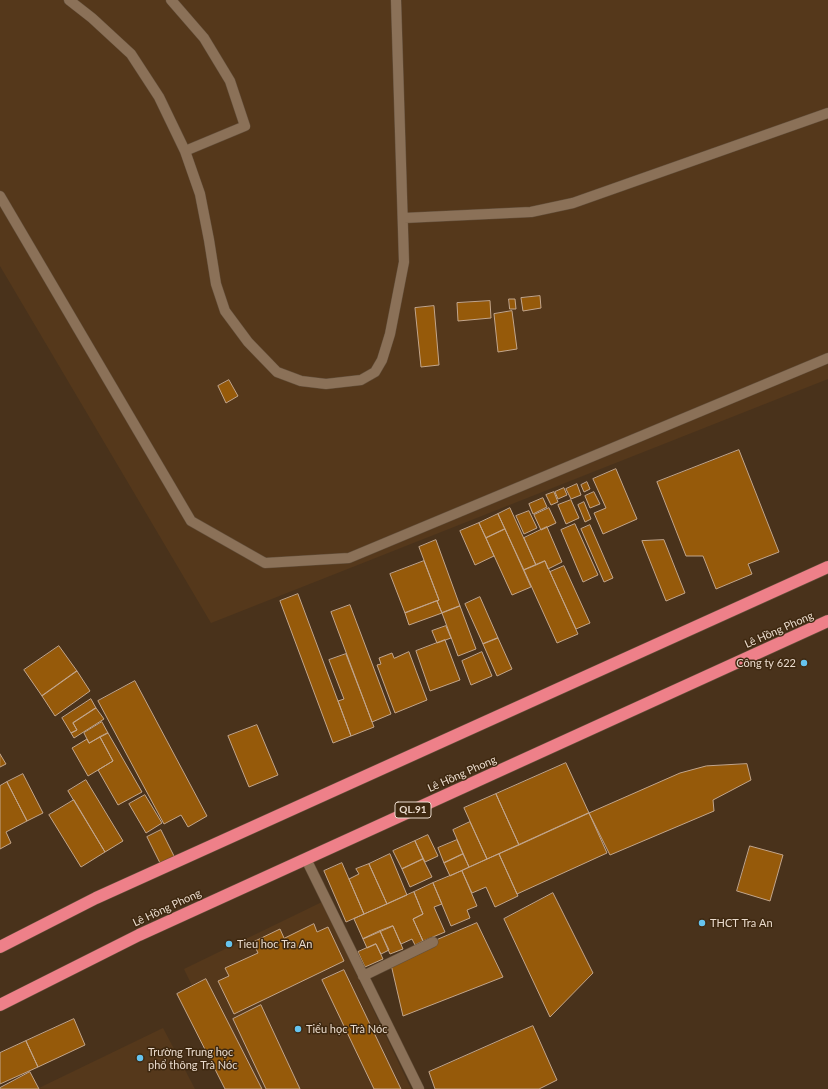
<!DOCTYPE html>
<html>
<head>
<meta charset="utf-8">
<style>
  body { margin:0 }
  canvas { display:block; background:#49321b }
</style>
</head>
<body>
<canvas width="828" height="1089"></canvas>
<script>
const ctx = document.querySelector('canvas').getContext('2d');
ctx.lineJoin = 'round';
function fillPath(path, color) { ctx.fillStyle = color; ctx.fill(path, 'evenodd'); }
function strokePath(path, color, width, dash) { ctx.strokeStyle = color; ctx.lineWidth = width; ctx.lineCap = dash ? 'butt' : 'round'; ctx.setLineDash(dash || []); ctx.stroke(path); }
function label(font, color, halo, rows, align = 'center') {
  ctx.font = font + ' Lato,sans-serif'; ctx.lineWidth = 3; ctx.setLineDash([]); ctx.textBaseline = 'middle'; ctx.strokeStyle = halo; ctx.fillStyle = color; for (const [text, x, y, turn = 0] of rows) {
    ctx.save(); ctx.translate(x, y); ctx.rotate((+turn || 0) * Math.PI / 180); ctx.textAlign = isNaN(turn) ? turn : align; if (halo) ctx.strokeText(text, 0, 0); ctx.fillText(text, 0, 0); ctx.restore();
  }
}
fillPath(new Path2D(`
  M0,0H828V379L211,623L0,266Z
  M322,902L411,1089H242L184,969Z
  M163,1028L195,1089H40L39,1088Z`), '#55381b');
const building = new Path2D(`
  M540,296L541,308L523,311L521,298Z
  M509,299H515L516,309H510Z
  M490,301L491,318L458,321L457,303Z
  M434,306L439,365L421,367L415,308Z
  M512,311L517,349L498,352L494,314Z
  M229,380L238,396L226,403L218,386Z
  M739,450L779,552L748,564L752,574L716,589L703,556H686L657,482Z
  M616,469L637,519L603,534L594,513L606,508L593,479Z
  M587,482L590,489L584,492L581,485Z
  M577,484L581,495L571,499L566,489Z
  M564,488L567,495L558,499L555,492Z
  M554,492L558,502L551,505L546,495Z
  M594,492L600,504L590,508L585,496Z
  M543,498L547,507L533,514L529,504Z
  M571,500L579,518L566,524L558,505Z
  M584,502L591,519L585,522L578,505Z
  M510,508L536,565L524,570L498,514Z
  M549,508L556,523L541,530L534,515Z
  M529,511L537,528L524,534L516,516Z
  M498,514L505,529L486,538L479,523Z
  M479,523L494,556L475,565L460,531Z
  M575,524L598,575L583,582L561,530Z
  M590,525L613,578L604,582L581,529Z
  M547,527L562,562L548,569L545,561L536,565L524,538Z
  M505,529L531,587L512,595L486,538Z
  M436,540L460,606L442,613L437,601L439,600L419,547Z
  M664,540L685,593L666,601L642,541Z
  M424,561L439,600L405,613L390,574Z
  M545,561L578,634L557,643L524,570Z
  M564,566L590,623L576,629L550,572Z
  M298,594L351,736L333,743L280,601Z
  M480,597L498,638L483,644L465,604Z
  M437,601L442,613L409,625L405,613Z
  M350,605L391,714L372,722L331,612Z
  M460,606L476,649L458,656L442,613Z
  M446,626L451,638L437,643L432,631Z
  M498,638L512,669L497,676L483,644Z
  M445,640L460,680L430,691L416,651Z
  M59,646L77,671L42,696L24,670Z
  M409,652L427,700L395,713L377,665L381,664L379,658L392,653L394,658Z
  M482,652L492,676L471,685L462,661Z
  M346,654L374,727L351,736L338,701L344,699L329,660Z
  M77,671L90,691L55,716L42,696Z
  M135,681L207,816L188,827L181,815L164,824L98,701Z
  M91,699L96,708L73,723L77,730L71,733L62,718Z
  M96,708L104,719L74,738L71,733L77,730L73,723Z
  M102,722L108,733L89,743L84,733Z
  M257,725L278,775L249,787L228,736Z
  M108,733L142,792L118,805L98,770L113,761L100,737Z
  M100,737L113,761L88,776L72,748L87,739L89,743Z
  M0,754L6,764L0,767Z
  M566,763L589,813L519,845L496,794Z
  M747,764L751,780L713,800L714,811L610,855L589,813L680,773L706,766Z
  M23,774L43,813L27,821L7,782Z
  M86,780L123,841L105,852L68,791Z
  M7,782L27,821L6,832L11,843L0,849V786Z
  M496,794L519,845L487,859L464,808Z
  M145,795L162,823L146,833L129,804Z
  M74,800L105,852L81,867L49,815Z
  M589,813L607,853L517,894L499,854Z
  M470,822L487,859L469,867L453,830Z
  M161,830L176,860L162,867L147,837Z
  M428,835L438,856L425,862L415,841Z
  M457,840L463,854L444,863L438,848Z
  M415,841L423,859L402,869L393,851Z
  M750,846L783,855L770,901L737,891Z
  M390,854L407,895L387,904L369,864Z
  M463,854L469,867L450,876L444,863Z
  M499,854L518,896L495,907L486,887L472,893L462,871Z
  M423,859L432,877L410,887L402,869Z
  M342,863L364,914L346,922L324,871Z
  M369,864L387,904L364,914L349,879L359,874L356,869Z
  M462,871L477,906L467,910L470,918L451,926L433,883Z
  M433,883L442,904L434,907L445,932L423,941L413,919L423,914L414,892Z
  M414,892L423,914L413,919L423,941L415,945L412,939L401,944L393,926L363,939L354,919Z
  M553,893L593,973L550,1017L504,919Z
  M477,923L503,977L403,1016L390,960Z
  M314,924L317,932L328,927L344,961L234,1014L218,981L229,976L225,968L258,953L253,942L280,929L284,938Z
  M393,926L403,949L390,954L380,931Z
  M380,931L389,950L381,954L376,944L367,948L363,939Z
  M376,944L383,959L365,967L358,952Z
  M344,970L401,1089H374L322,980Z
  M206,979L262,1089H225L177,994Z
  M261,1005L300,1089H266L233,1019Z
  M74,1019L85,1045L38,1067L26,1041Z
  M533,1026L557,1080L539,1089H435L429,1072Z
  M26,1041L38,1067L0,1084V1053Z
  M30,1072L39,1089H0V1088Z`);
fillPath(building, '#965a0a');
strokePath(building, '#c2a58b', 1);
const minor = new Path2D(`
  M69,0L92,18L131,54L159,97L185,151L200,194L209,240L216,284L225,311L248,342L277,372L301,381L326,384L361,380L375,372L382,360L390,334L404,262L396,0
  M171,0L204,38L230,81L245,126L185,151
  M0,196L191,521L265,563L349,558L828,358
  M404,218L531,212L573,203L828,113
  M306,859L419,1089
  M363,976L433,942`);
const highway = new Path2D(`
  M0,947L96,898L828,567
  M0,1005L139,935L828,621`);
strokePath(minor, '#634f3b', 11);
strokePath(highway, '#634f3b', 13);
strokePath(minor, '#8b7158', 10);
strokePath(highway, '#ee8089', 12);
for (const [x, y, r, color] of [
  [804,663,4,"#66c4ef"],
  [702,923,4,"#66c4ef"],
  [229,944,4,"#66c4ef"],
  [298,1029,4,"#66c4ef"],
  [140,1058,4,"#66c4ef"]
]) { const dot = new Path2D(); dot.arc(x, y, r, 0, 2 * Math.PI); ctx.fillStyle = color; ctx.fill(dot); strokePath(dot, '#3e2810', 1.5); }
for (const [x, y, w] of [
  [413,810,36]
]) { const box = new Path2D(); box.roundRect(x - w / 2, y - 8, w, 16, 3); ctx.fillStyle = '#3e2810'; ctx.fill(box); strokePath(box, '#eadbcd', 1); }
label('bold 10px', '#eadbcd', null, [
  ["QL.91",413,810]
]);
label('11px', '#eadbcd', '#3e2810', [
  ["Lê Hồng Phong",779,630,-24],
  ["Lê Hồng Phong",462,774,-24],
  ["Lê Hồng Phong",167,908,-25]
]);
label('11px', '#eadbcd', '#3e2810', [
  ["Công ty 622",796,663,"right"],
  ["THCT Tra An",710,923],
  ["Tieu hoc Tra An",237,944],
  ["Tiểu học Trà Nóc",306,1029],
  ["Trường Trung học",148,1052],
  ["phổ thông Trà Nóc",148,1065]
], 'left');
</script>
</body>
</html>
